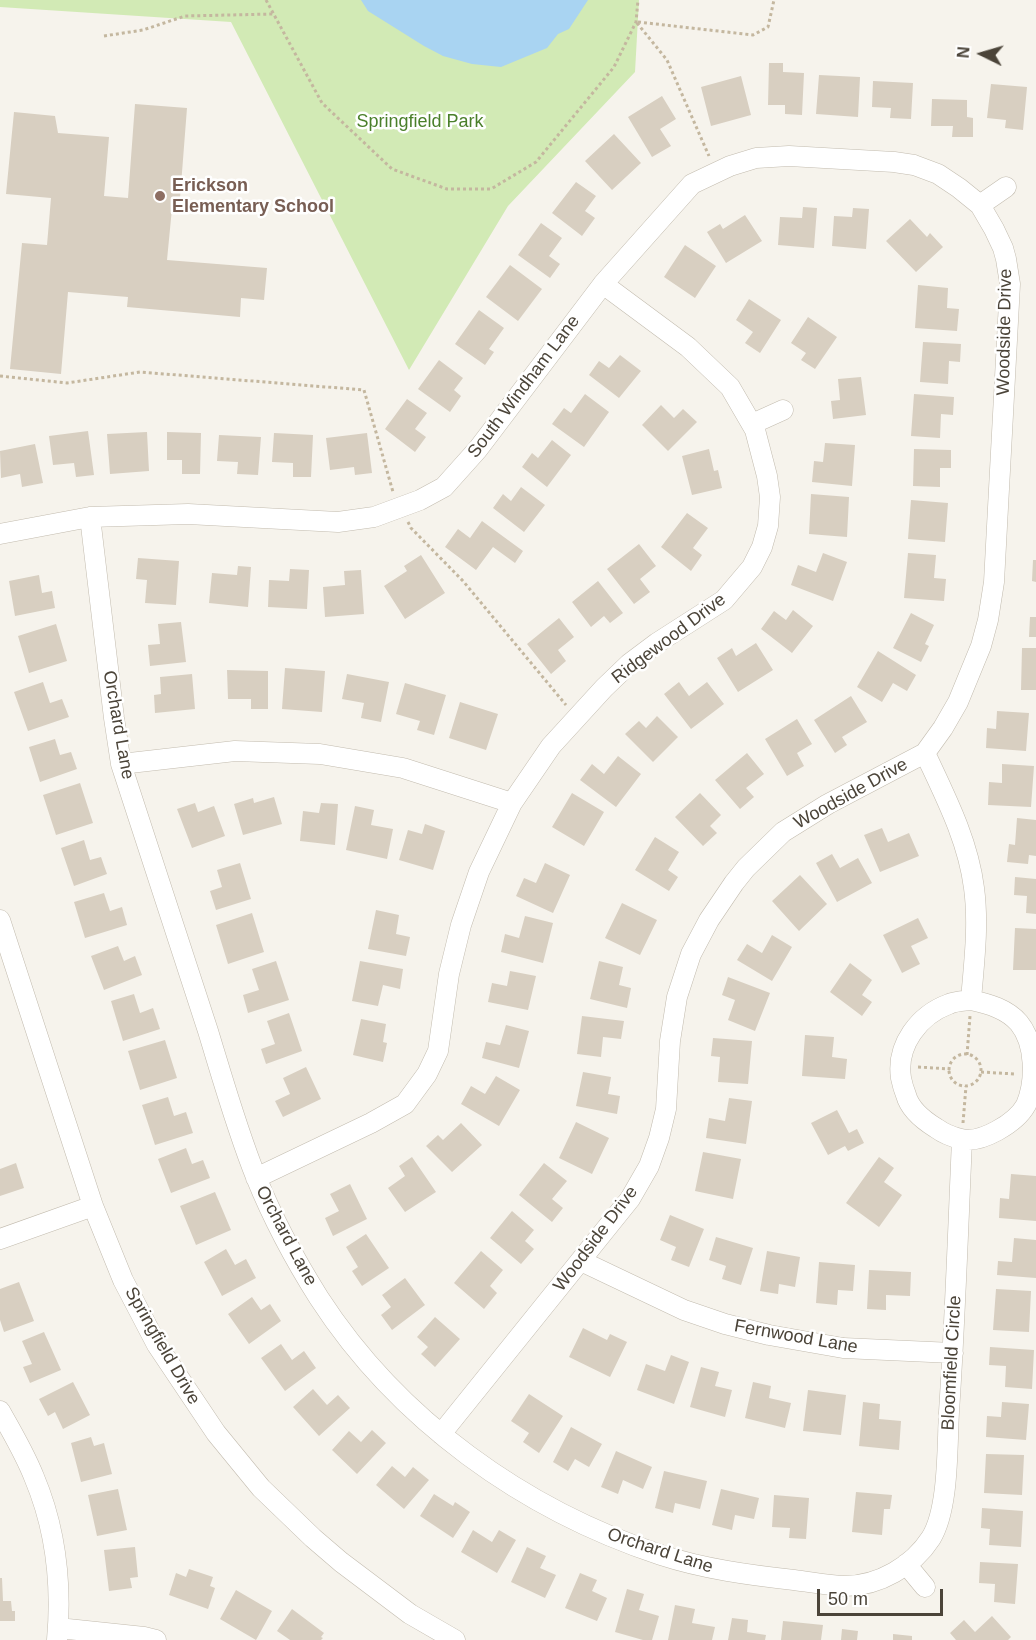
<!DOCTYPE html>
<html>
<head>
<meta charset="utf-8">
<style>
  body { margin:0 }
  #map { position:relative; width:1036px; height:1640px; overflow:hidden; background:#f6f3ec; font-family:Arial,sans-serif }
  canvas { display:block }
  .north { position:absolute; left:952px; top:24px; width:60px; height:60px; -webkit-text-stroke:4px #fff; paint-order:stroke; rotate:275deg; font-size:16px; font-weight:700; line-height:24px; text-align:center; color:#4b4439 }
  .north::after { content:''; display:block; margin:auto; width:21px; height:27px; background:#4b4439; clip-path:polygon(50% 0,100% 100%,50% 72%,0 100%) }
  .scale { position:absolute; left:817px; top:1589px; width:126px; height:27px; box-sizing:border-box; border:3px solid #4b4439; border-top:0; padding-left:8px; font-size:18px; line-height:21px; white-space:nowrap; color:#4b4439; -webkit-text-stroke:4px #fff; paint-order:stroke }
</style>
</head>
<body>
<div id="map">
<canvas width="1036" height="1640"></canvas>
<div class="north">N</div>
<div class="scale">50 m</div>
</div>
<script>
const ctx = document.querySelector('canvas').getContext('2d');
ctx.lineJoin = 'round';
function fillPath(path, color) { ctx.fillStyle = color; ctx.fill(path, 'evenodd'); }
function strokePath(path, color, width, dash) { ctx.strokeStyle = color; ctx.lineWidth = width; ctx.lineCap = dash ? 'butt' : 'round'; ctx.setLineDash(dash || []); ctx.stroke(path); }
function label(font, color, halo, rows, align = 'center') {
  ctx.font = font + ' Arial,sans-serif'; ctx.lineWidth = 5; ctx.setLineDash([]); ctx.textBaseline = 'middle'; ctx.strokeStyle = halo; ctx.fillStyle = color; for (const [text, x, y, turn = 0] of rows) {
    ctx.save(); ctx.translate(x, y); ctx.rotate((+turn || 0) * Math.PI / 180); ctx.textAlign = isNaN(turn) ? turn : align; if (halo) ctx.strokeText(text, 0, 0); ctx.fillText(text, 0, 0); ctx.restore();
  }
}
fillPath(new Path2D(`
  M0,0H639L635,72L508,206L409,370L231,22L0,7Z`), '#d2eab5');
fillPath(new Path2D(`
  M361,0H588L569,29L558,34L547,48L501,67L472,64L443,56L424,46L368,11Z`), '#a9d4f2');
fillPath(new Path2D(`
  M769,63H783V72L804,73L802,115L785,114V105H768Z
  M819,75L860,77L858,117L816,114Z
  M741,76L751,115L711,126L701,87Z
  M873,81L913,83L911,119L890,118L891,108L872,107Z
  M991,84L1027,87L1023,130L1005,128L1006,120L987,118Z
  M662,96L676,119L660,129L671,146L652,157L628,117Z
  M932,99L967,100V117L973,118V137H952L953,126H931Z
  M135,104L187,108L180,198H173L167,260L267,268L264,300L241,298L240,317L127,307L128,297L68,292L61,374L10,369L22,243L47,245L51,198L6,194L14,112L55,116L58,133L109,137L104,196L128,198Z
  M614,134L641,163L612,190L585,161Z
  M576,182L596,196L585,211L595,218L582,236L552,213Z
  M803,207L817,208L814,248L778,245L780,217L802,218Z
  M853,208L869,209L866,249L832,246L834,216L852,217Z
  M745,215L762,241L726,263L707,232L720,224L723,229Z
  M910,219L927,237L930,233L943,247L916,272L886,241Z
  M541,223L562,238L549,256L560,264L550,278L518,255Z
  M685,245L716,266L695,298L664,277Z
  M510,265L542,289L518,321L486,297Z
  M918,285L948,288L947,308L959,309L957,331L915,328Z
  M749,299L781,320L760,353L745,343L753,332L736,320Z
  M479,310L504,328L489,349L494,352L485,365L455,344Z
  M808,317L837,337L815,369L801,360L806,353L791,343Z
  M923,342L961,344L960,362L949,361L948,384L920,382Z
  M620,355L641,371L619,398L589,375L599,361L609,368Z
  M439,360L463,378L454,390L461,396L450,412L418,389Z
  M861,377L866,415L833,419L831,401L840,400L838,379Z
  M585,394L609,412L584,447L552,424L564,408L571,413Z
  M914,394L954,397L953,415L941,414L940,438L911,436Z
  M407,399L427,413L415,429L426,437L415,452L385,429Z
  M661,405L674,418L683,409L697,422L668,451L642,425Z
  M88,431L94,475L76,477L74,463L53,465L49,436Z
  M147,432L149,471L110,474L107,434Z
  M167,432L201,433L200,474H182V460H167Z
  M274,433L313,435L311,477H293V463L272,462Z
  M367,433L372,473L355,475L354,467L330,470L326,438Z
  M219,435L261,437L258,475L237,474L238,462L217,461Z
  M552,440L571,455L547,487L522,467L532,453L538,458Z
  M825,443L855,445L852,486L812,482L814,461L823,462Z
  M35,444L43,483L22,487L20,474L1,478L0,451Z
  M709,449L714,471L718,470L722,488L692,495L682,456Z
  M914,449L951,450V468H940V487L913,486Z
  M521,487L545,505L524,532L493,508L503,494L511,501Z
  M811,494L849,497L847,537L809,534Z
  M911,500L948,503L945,542L908,539Z
  M687,513L708,528L693,548L702,555L691,571L661,547Z
  M482,521L523,551L515,563L493,547L476,570L445,547L458,529L470,538Z
  M639,544L656,566L640,579L650,592L634,604L607,569Z
  M823,553L847,562L833,601L791,585L798,565L816,572Z
  M908,553L936,555L934,578L946,579L944,601L904,598Z
  M421,555L445,593L405,619L384,586L407,571L404,566Z
  M138,558L179,561L176,605L145,603L147,580L136,579Z
  M1033,560H1036V582L1032,581Z
  M238,566L251,567L248,607L209,603L212,573L237,575Z
  M290,569L309,570L307,609L268,607L269,580L289,581Z
  M361,570L364,614L325,617L323,587L345,585L344,571Z
  M39,575L42,593L52,591L55,608L15,616L9,581Z
  M598,581L623,613L610,623L604,616L591,627L572,602Z
  M793,610L813,626L792,653L761,629L774,611L786,620Z
  M911,613L934,625L925,644L929,646L921,662L893,648Z
  M1030,617H1036V637H1029Z
  M559,618L574,637L558,650L566,661L551,674L527,644Z
  M181,622L186,662L150,666L148,645L160,644L158,624Z
  M56,624L67,661L29,673L18,636Z
  M756,643L773,670L738,692L717,658L732,648L736,656Z
  M1022,648H1036V690H1021Z
  M878,651L916,675L907,691L893,683L882,702L857,687Z
  M285,668L325,671L322,712L282,709Z
  M227,670L268,671V709H251V699H228Z
  M192,674L195,709L155,713L154,695L161,694L160,677Z
  M347,674L389,682L381,722L361,718L364,703L342,699Z
  M43,682L50,703L62,699L69,717L28,731L14,692Z
  M679,682L689,696L707,682L724,704L691,729L664,694Z
  M405,683L446,695L434,735L417,730L420,721L396,714Z
  M851,696L867,722L842,737L847,745L835,753L814,720Z
  M460,702L498,714L486,750L449,738Z
  M997,711L1029,713L1026,751L986,748L987,728L996,729Z
  M657,716L678,737L653,762L625,734L639,721L646,728Z
  M797,719L812,744L797,753L804,766L787,776L765,739Z
  M55,739L60,755L71,752L77,769L40,782L29,747Z
  M747,753L764,774L746,788L754,797L740,809L715,780Z
  M618,756L641,774L616,807L580,780L592,764L604,774Z
  M1002,764L1034,766L1031,807L988,805L989,782L1002,783Z
  M80,783L93,823L56,835L43,795Z
  M572,793L604,812L584,846L552,827Z
  M700,793L721,815L710,826L717,833L703,846L675,817Z
  M274,797L282,824L243,835L234,804L253,798L254,803Z
  M195,803L198,812L214,806L225,836L192,848L177,809Z
  M321,803L338,804L335,845L300,841L303,811L319,813Z
  M355,806L374,810L371,825L393,829L387,859L346,850Z
  M1017,818L1036,820V856L1029,855L1028,864L1007,862L1009,844L1015,845Z
  M425,824L445,831L433,870L399,860L408,830L422,834Z
  M882,828L888,842L909,833L919,856L880,872L864,835Z
  M655,837L679,852L668,870L678,877L669,891L635,870Z
  M84,840L90,860L101,857L107,874L74,886L61,848Z
  M832,854L840,868L858,858L872,883L837,902L816,863Z
  M240,863L251,899L216,910L210,891L222,887L217,870Z
  M545,863L570,875L553,913L516,896L524,878L536,883Z
  M800,875L827,904L799,931L772,901Z
  M1015,877L1036,879V914L1026,913L1027,896L1014,895Z
  M104,893L110,911L122,907L127,925L85,938L74,902Z
  M622,903L657,920L640,955L605,938Z
  M376,910L399,915L396,934L410,937L406,956L368,949Z
  M252,913L264,952L228,964L216,925Z
  M525,916L553,923L543,963L501,952L505,934L519,938Z
  M918,918L928,938L911,946L920,964L902,973L883,935Z
  M1015,928L1036,929V970H1013Z
  M772,935L792,947L772,981L737,960L747,944L762,953Z
  M118,946L124,961L135,956L142,975L104,990L91,956Z
  M276,961L289,1000L248,1013L243,995L259,990L252,969Z
  M360,961L403,969L400,989L383,985L378,1006L352,1001Z
  M599,961L623,967L619,985L631,988L627,1008L590,999Z
  M850,963L872,980L862,995L872,1002L862,1016L830,992Z
  M510,971L536,976L528,1010L488,1002L492,983L507,986Z
  M728,977L770,993L755,1031L728,1020L735,1000L722,995Z
  M134,994L140,1013L153,1008L160,1029L123,1041L111,1001Z
  M289,1013L302,1051L266,1064L261,1049L275,1044L267,1021Z
  M582,1016L624,1021L621,1039L603,1037L601,1057L577,1054Z
  M361,1019L386,1024L383,1042L387,1043L383,1062L353,1055Z
  M506,1025L529,1031L519,1068L482,1058L486,1042L500,1045Z
  M805,1035L834,1037L832,1057L847,1059L845,1079L802,1076Z
  M713,1038L752,1041L748,1084L718,1082L720,1057L711,1056Z
  M165,1040L177,1078L140,1090L128,1051Z
  M306,1067L321,1099L283,1117L275,1101L290,1094L283,1078Z
  M583,1072L611,1077L608,1094L620,1096L617,1114L576,1106Z
  M496,1076L520,1090L499,1126L461,1104L471,1086L485,1094Z
  M168,1097L174,1116L186,1112L193,1133L155,1145L142,1105Z
  M729,1098L752,1101L746,1144L706,1138L709,1118L725,1121Z
  M837,1110L849,1133L857,1129L864,1143L848,1151L845,1146L828,1155L811,1123Z
  M576,1122L609,1138L592,1174L559,1158Z
  M461,1123L482,1145L452,1172L426,1146L438,1135L443,1140Z
  M186,1148L192,1164L203,1160L210,1178L171,1193L158,1159Z
  M703,1152L741,1159L733,1199L695,1191Z
  M412,1157L436,1192L405,1212L388,1188L405,1176L399,1166Z
  M879,1157L894,1168L884,1182L902,1195L879,1227L846,1203Z
  M16,1163L24,1188L0,1196V1169Z
  M544,1163L567,1181L552,1199L563,1208L552,1222L519,1195Z
  M1011,1174L1036,1176V1221L999,1218L1000,1198L1009,1199Z
  M350,1184L367,1219L333,1236L325,1218L339,1211L330,1194Z
  M215,1192L231,1230L196,1245L180,1206Z
  M512,1211L534,1230L525,1241L534,1249L521,1264L490,1238Z
  M670,1215L704,1229L689,1267L671,1260L676,1247L660,1240Z
  M366,1234L389,1268L362,1286L352,1271L358,1267L346,1247Z
  M716,1237L753,1248L741,1285L722,1279L726,1266L709,1260Z
  M1014,1238L1036,1240V1278L997,1275L998,1261L1012,1262Z
  M226,1249L235,1265L246,1259L256,1278L222,1296L204,1262Z
  M481,1251L503,1270L490,1286L497,1293L484,1309L454,1283Z
  M767,1251L800,1257L795,1287L779,1284L778,1294L760,1291Z
  M819,1262L855,1265L853,1291L838,1290L837,1305L816,1303Z
  M869,1270L911,1272L910,1296L886,1295V1310L867,1309Z
  M405,1278L425,1305L392,1330L381,1315L391,1307L382,1295Z
  M19,1282L34,1321L4,1332L0,1320V1289Z
  M996,1289L1031,1291L1029,1332L993,1330Z
  M252,1297L261,1310L270,1304L281,1321L249,1344L228,1314Z
  M435,1317L460,1339L435,1367L421,1354L428,1347L417,1337Z
  M583,1328L607,1340L610,1334L627,1342L610,1377L569,1357Z
  M44,1332L61,1370L30,1383L23,1367L32,1364L22,1341Z
  M281,1344L292,1360L304,1351L316,1368L285,1391L261,1358Z
  M990,1347L1034,1350L1032,1389L1005,1387L1006,1366L989,1365Z
  M671,1355L689,1362L674,1404L637,1390L646,1364L665,1371Z
  M701,1367L719,1372L715,1386L732,1390L725,1417L690,1407Z
  M73,1382L90,1415L63,1429L55,1412L48,1416L39,1399Z
  M753,1382L771,1386L769,1398L791,1403L785,1428L745,1418Z
  M313,1389L327,1405L338,1395L350,1408L319,1436L293,1407Z
  M808,1390L846,1395L841,1435L803,1431Z
  M529,1394L563,1416L539,1453L523,1442L529,1433L511,1421Z
  M863,1402L880,1404L879,1419L901,1421L899,1450L859,1446Z
  M1002,1402L1029,1404L1026,1440L986,1437L987,1416L1001,1417Z
  M571,1427L602,1444L589,1467L575,1459L568,1471L553,1462Z
  M372,1430L386,1443L357,1474L332,1450L349,1431L361,1442Z
  M91,1437L94,1446L104,1443L112,1474L81,1482L71,1443Z
  M616,1451L652,1467L643,1489L623,1480L618,1494L601,1487Z
  M986,1454L1024,1455L1022,1495L984,1493Z
  M392,1466L405,1477L413,1467L429,1480L404,1509L376,1485Z
  M664,1471L707,1481L700,1509L675,1503L673,1513L655,1508Z
  M118,1489L127,1530L97,1536L88,1495Z
  M721,1489L759,1498L754,1519L735,1515L732,1530L712,1525Z
  M856,1492L892,1495L890,1509H884L882,1535L852,1532Z
  M434,1494L453,1506L455,1502L470,1512L453,1538L420,1516Z
  M774,1495L809,1498L806,1539L789,1538L790,1528L772,1527Z
  M982,1508L1023,1511L1021,1547L989,1545L990,1529L981,1528Z
  M473,1530L492,1542L499,1530L516,1540L497,1573L461,1552Z
  M135,1547L138,1577L130,1578L132,1588L109,1591L104,1550Z
  M527,1547L546,1556L540,1568L556,1575L545,1598L511,1582Z
  M980,1562L1018,1564L1015,1604L994,1602L995,1584L979,1583Z
  M189,1569L213,1577L210,1586L215,1588L208,1609L169,1595L176,1573L186,1577Z
  M580,1573L597,1580L592,1591L607,1598L597,1621L565,1608Z
  M0,1578H2L3,1601H11L12,1611H15V1621H0Z
  M627,1589L644,1594L639,1610L659,1616L652,1640H643L615,1632Z
  M236,1590L272,1611L256,1640L220,1619Z
  M675,1605L695,1609L692,1623L715,1627L712,1640H668Z
  M292,1609L324,1633L321,1637L323,1638L321,1640H290L277,1631Z
  M992,1616L1011,1637L1008,1640H956L950,1633L964,1620L975,1632Z
  M732,1618L748,1620L747,1632L766,1635L765,1640H728Z
  M783,1621L823,1625L821,1640H781Z
  M842,1629L858,1631L857,1640H841Z
  M893,1634L912,1636V1640H893Z`), '#d8cfc1');
const minor = new Path2D(`
  M980,205L1006,187
  M752,424L783,410
  M90,517L114,718L121,764C150,853 179,942 208,1031C223,1080 237,1130 256,1177C273,1219 295,1260 319,1298C398,1420 524,1510 661,1555C704,1569 749,1575 794,1580C811,1582 829,1586 845,1586C879,1586 913,1566 931,1538C949,1509 947,1447 949,1412C955,1322 958,1231 962,1140
  M0,534L90,517L188,514L338,522L374,517L420,500L444,487L478,449L603,284L692,184L730,166L756,158L789,156L894,162L914,165L938,174L959,188L980,205L994,229L1003,248L1006,259L1010,284L994,582L988,620L981,646L958,702L943,728L925,753L828,804L783,832L746,868L734,883L709,920L691,954L677,997L670,1041L666,1109L659,1138L649,1166L630,1199L441,1434
  M925,753C945,796 968,840 974,888C979,925 974,963 971,1000
  M121,764L235,751L320,754L403,768L512,803
  M0,920L93,1206L123,1280L157,1345L216,1433L261,1488L313,1538L341,1562L410,1614L455,1640
  M971,1000C989,1004 1007,1009 1019,1023C1036,1044 1036,1081 1026,1105C1016,1123 981,1144 961,1139C952,1137 943,1133 936,1128C923,1120 910,1110 906,1095C904,1090 902,1083 901,1078C896,1045 919,1015 949,1004C956,1001 964,1001 971,1000Z
  M256,1178L371,1123L405,1104L427,1074L438,1051L449,974L461,925L479,872L512,803L551,746L604,688L629,664L657,643L724,600L752,567L762,547L768,526L770,497L767,476L755,430L730,387L688,347L603,284
  M0,1239L93,1206
  M581,1261L684,1310L725,1324L769,1335L843,1348L953,1353
  M0,1411C12,1432 25,1454 34,1477C56,1529 62,1584 57,1640
  M906,1564L925,1587
  M58,1628L144,1637L156,1640`);
strokePath(minor, '#c2bbae', 21);
strokePath(new Path2D(`
  M266,0L322,103L392,169L447,189H491L536,162L614,67L636,22L638,0
  M638,22L753,35L768,27L774,0
  M637,23L667,60L709,156
  M104,36L143,30L185,16L273,14
  M0,376L67,383L140,372L364,390L393,492
  M408,522L411,528L463,581L566,705
  M949 1070a16 16 0 1 1 32 0a16 16 0 1 1-32 0Z
  M967,1055L970,1016
  M918,1067L950,1069
  M981,1072L1015,1074
  M963,1123L966,1086`), '#c4b79f', 3, [3, 3]);
strokePath(minor, '#fff', 20);
for (const [x, y, r, color] of [
  [160,196,6,"#8d6e63"]
]) { const dot = new Path2D(); dot.arc(x, y, r, 0, 2 * Math.PI); ctx.fillStyle = color; ctx.fill(dot); strokePath(dot, '#fff', 2); }
label('18px', '#4a7f2a', '#fff', [
  ["Springfield Park",420,122]
]);
label('bold 18px', '#785e54', '#fff', [
  ["Erickson",172,186],
  ["Elementary School",172,207]
], 'left');
label('18px', '#4b4439', '#fff', [
  ["Woodside Drive",1005,332,-89],
  ["South Windham Lane",524,387,-53],
  ["Ridgewood Drive",669,639,-37],
  ["Orchard Lane",118,725,80],
  ["Woodside Drive",851,794,-29],
  ["Orchard Lane",286,1236,62],
  ["Woodside Drive",596,1239,-53],
  ["Fernwood Lane",796,1337,10],
  ["Springfield Drive",162,1346,60],
  ["Bloomfield Circle",952,1363,-87],
  ["Orchard Lane",660,1551,18]
]);
</script>
</body>
</html>
